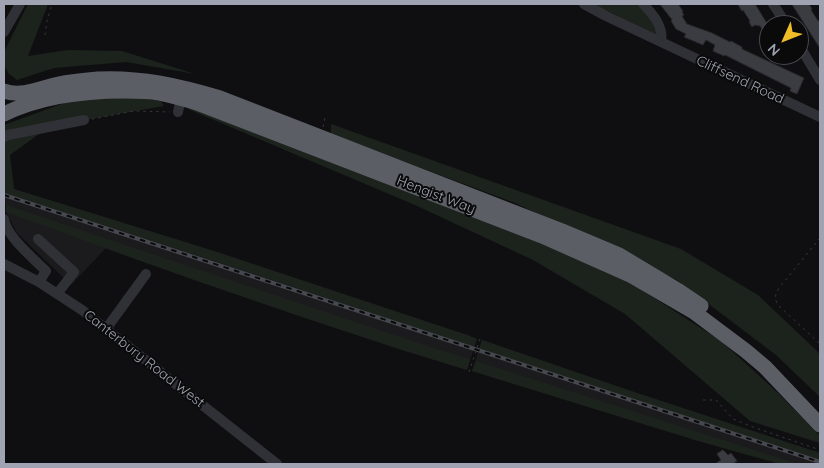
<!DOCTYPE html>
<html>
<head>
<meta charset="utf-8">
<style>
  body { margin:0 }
  #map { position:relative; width:824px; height:468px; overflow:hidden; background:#0f0f11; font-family:Quicksand,sans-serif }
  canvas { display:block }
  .frame { position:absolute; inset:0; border:5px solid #a0a4b2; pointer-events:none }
  .north { position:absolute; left:759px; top:15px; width:50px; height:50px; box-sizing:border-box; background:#0a0a0b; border:1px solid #46484e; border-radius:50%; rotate:226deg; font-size:14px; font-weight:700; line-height:20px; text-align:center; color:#a0a4b2 }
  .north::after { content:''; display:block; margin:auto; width:18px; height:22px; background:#f1bd27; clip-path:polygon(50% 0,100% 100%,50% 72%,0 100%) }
</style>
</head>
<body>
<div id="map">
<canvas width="824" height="468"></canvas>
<div class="frame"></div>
<div class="north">N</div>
</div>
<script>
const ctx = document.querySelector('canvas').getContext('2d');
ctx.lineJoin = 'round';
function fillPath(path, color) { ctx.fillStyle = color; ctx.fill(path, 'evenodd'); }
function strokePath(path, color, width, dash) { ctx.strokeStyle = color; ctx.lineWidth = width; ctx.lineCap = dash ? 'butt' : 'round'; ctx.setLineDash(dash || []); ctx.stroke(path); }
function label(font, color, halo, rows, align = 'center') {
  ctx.font = font + ' Quicksand,sans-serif'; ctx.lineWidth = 4; ctx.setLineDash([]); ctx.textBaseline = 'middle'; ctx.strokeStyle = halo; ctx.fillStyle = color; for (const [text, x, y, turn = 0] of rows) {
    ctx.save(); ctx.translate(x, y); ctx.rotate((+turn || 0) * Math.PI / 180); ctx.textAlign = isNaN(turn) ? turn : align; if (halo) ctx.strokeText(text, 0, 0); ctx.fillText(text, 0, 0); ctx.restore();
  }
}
fillPath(new Path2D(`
  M4,186L214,251L470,336L477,339L467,370L401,350L191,279L106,248L71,285L17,233L6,212Z
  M482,340L637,393L820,453V464H780L695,440L472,371Z`), '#1b1b1e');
fillPath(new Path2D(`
  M28,4H48L28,56L68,50L122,51L195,74L126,62L54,68L17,80L9,74L4,65V52Z
  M593,4H639L647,12L657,32L655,34Z
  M124,96L161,101L164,106L50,126L10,155L14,189L214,251L470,336L477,339L474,347L212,260L5,194L4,125L75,99Z
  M189,104L526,236L631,283L721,341L777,392L820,436V443L750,421L625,314L533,260L415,205L188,109Z
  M331,124L681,249L758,295L818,352L820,356V397L776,355L677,280L515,203L331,134Z
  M6,205L421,344L470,359L467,370C375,342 283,311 192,279C130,258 68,234 6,212Z
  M482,340L637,393L820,453V462L479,349Z
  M476,361L798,464H780L695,440L472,371Z`), '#1c231d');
const building = new Path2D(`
  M660,4H678L683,11L682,12L684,15L682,16L687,24L712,33L730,42L731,41L742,47V49L804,78L797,94L790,91L791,88L725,55L724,56L713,51L715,45L706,40L703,45L684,37L686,34L676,29L671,21L672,20Z
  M738,4H755L768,25L762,29L760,26L755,25L752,27L749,22L750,21L743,10L742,11Z
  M792,4H809L812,9L811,10L818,21L820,20V48Z
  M723,450L728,455L731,453L737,461L732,464H715L721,460L717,454Z`);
fillPath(building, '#3b3c41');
strokePath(building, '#29292d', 1);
strokePath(new Path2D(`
  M45,35L47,21L52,4
  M92,119L134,111L170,112
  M323,127L325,118
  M820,238L779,288C775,295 774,298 778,305L820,344
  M703,400H716L733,419L753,427L820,450`), '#36383c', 1, [2.5, 4]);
strokePath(new Path2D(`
  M584,4L606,16L820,117
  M643,4C653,14 664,27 661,42
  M773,4L787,25
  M4,32L20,4
  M799,45L820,80
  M178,112L181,98
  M4,137L8,135L84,120
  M4,219C7,237 33,258 46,271L39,282
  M38,239L74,272L57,294
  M4,264L39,282L82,310L277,464
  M106,329L146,274`), '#303136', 10);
strokePath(new Path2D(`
  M4,91C23,98 45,86 64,83C75,81 87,80 98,79C142,77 179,86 220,98L562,231L619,255L679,291L701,306
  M4,114C41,96 83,91 124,91C136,91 148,91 159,93C172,96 184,99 197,103L542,236L632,276L694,312L746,351L765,367L820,425`), '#5c5e66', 15);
const rail = new Path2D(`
  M4,195L820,462`);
strokePath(rail, '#47484f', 4);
strokePath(rail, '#0a0a0b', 2, [5.5]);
strokePath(new Path2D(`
  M469,372L480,339`), '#36383c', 1, [2.5, 4]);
label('14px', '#a0a4b2', '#0a0a0b', [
  ["Cliffsend Road",740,80,25],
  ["Hengist Way",436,195,21],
  ["Canterbury Road West",144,359,38]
]);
</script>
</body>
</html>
